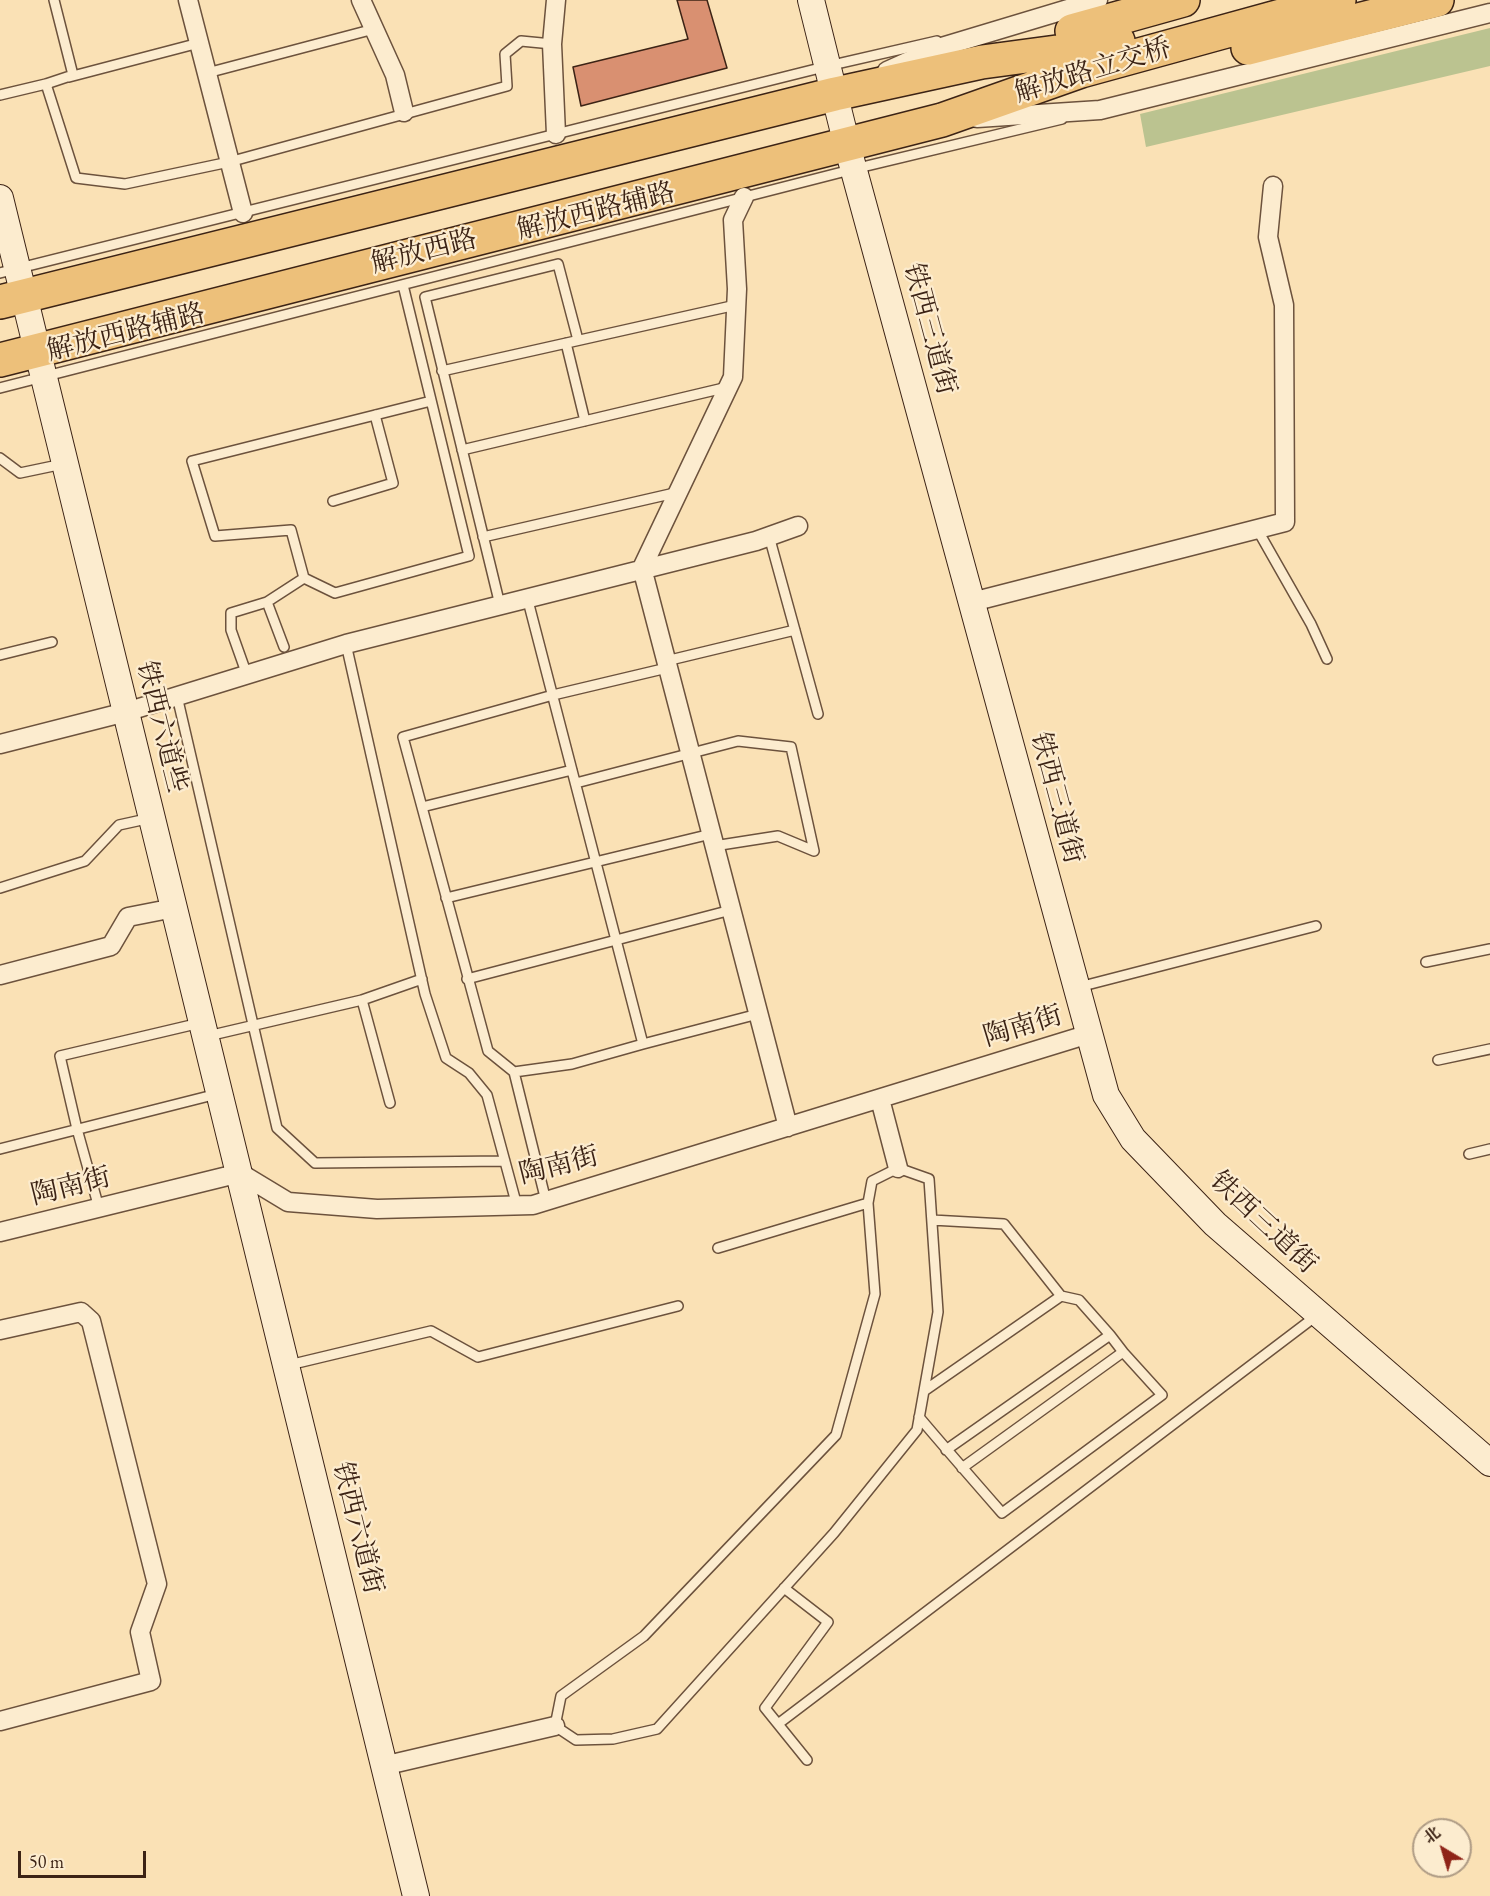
<!DOCTYPE html>
<html>
<head>
<meta charset="utf-8">
<style>
  body { margin:0 }
  #map { position:relative; width:1490px; height:1896px; overflow:hidden; background:#fae1b5; font-family:"EB Garamond","Noto Serif SC",serif }
  canvas { display:block }
  .north { position:absolute; left:1412px; top:1818px; width:60px; height:60px; box-sizing:border-box; background:#fceccf; border:2px solid #af9c85; border-radius:50%; rotate:322deg; font-size:16px; font-weight:700; line-height:24px; text-align:center; color:#3c2315 }
  .north::after { content:''; display:block; margin:auto; width:21px; height:27px; background:#8f2418; clip-path:polygon(50% 0,100% 100%,50% 72%,0 100%) }
  .scale { position:absolute; left:18px; top:1851px; width:128px; height:27px; box-sizing:border-box; border:3px solid #3c2315; border-top:0; padding-left:8px; font-size:18px; line-height:21px; white-space:nowrap; color:#3c2315; -webkit-text-stroke:4px #fceccf; paint-order:stroke }
</style>
</head>
<body>
<div id="map">
<canvas width="1490" height="1896"></canvas>
<div class="north">北</div>
<div class="scale">50 m</div>
</div>
<script>
const ctx = document.querySelector('canvas').getContext('2d');
ctx.lineJoin = 'round';
function fillPath(path, color) { ctx.fillStyle = color; ctx.fill(path, 'evenodd'); }
function strokePath(path, color, width, dash) { ctx.strokeStyle = color; ctx.lineWidth = width; ctx.lineCap = dash ? 'butt' : 'round'; ctx.setLineDash(dash || []); ctx.stroke(path); }
function label(font, color, halo, rows, align = 'center') {
  ctx.font = font + ' "EB Garamond","Noto Serif SC",serif'; ctx.lineWidth = 4.5; ctx.setLineDash([]); ctx.textBaseline = 'middle'; ctx.strokeStyle = halo; ctx.fillStyle = color; for (const [text, x, y, turn = 0] of rows) {
    ctx.save(); ctx.translate(x, y); ctx.rotate((+turn || 0) * Math.PI / 180); ctx.textAlign = isNaN(turn) ? turn : align; if (halo) ctx.strokeText(text, 0, 0); ctx.fillText(text, 0, 0); ctx.restore();
  }
}
fillPath(new Path2D(`
  M1490,28V66L1146,147L1140,114Z`), '#bbc390');
const building = new Path2D(`
  M677,0H707L727,68L581,106L573,67L688,39Z`);
fillPath(building, '#d99071');
strokePath(building, '#3c2315', 1.5);
const lane = new Path2D(`
  M54,0L73,75L46,84L76,178L125,184L229,162L507,86L505,54L521,41L552,44
  M207,73L374,29
  M69,77L199,43
  M0,95L50,83
  M0,273L828,66L937,41
  M403,285L469,556L335,593L304,578L291,530L215,536L192,461L431,401
  M566,343L585,421
  M442,371L736,305
  M0,388L854,169L1062,119
  M462,450L728,387
  M0,458L20,473L63,464
  M333,501L393,483L375,415
  M1257,529L1311,624L1327,659
  M769,536L818,714
  M483,537L679,492
  M527,597L643,1044
  M267,602L284,647
  M500,605L425,297L558,264L578,340
  M346,644L425,994L446,1058L469,1073L487,1095L517,1206
  M0,655L52,642
  M666,661L795,630
  M247,675L231,630V613L267,602L304,578
  M177,696L277,1128L315,1163L505,1161
  M576,783L738,741L791,747L814,851
  M422,807L572,770
  M714,846L778,836L814,851
  M0,888L85,861L119,825L151,818
  M446,898L711,834
  M1426,962L1490,949
  M467,979L731,910
  M1079,987L1316,926
  M208,1036L362,1000
  M1438,1060L1490,1049
  M514,1072L572,1064L643,1044L758,1014
  M390,1103L362,1000L422,979
  M0,1149L217,1094
  M1469,1154L1490,1149
  M898,1168L929,1179L938,1312L917,1430L834,1533L657,1729L613,1739L576,1740L555,1726L561,1696L644,1636L836,1435L875,1294L868,1203L872,1181Z
  M546,1201L514,1072L488,1051L403,737L553,695L667,668
  M99,1208L77,1129L60,1056L200,1023
  M932,1220L1004,1224L1061,1296L1079,1300L1110,1335L946,1450
  M718,1248L868,1203
  M1110,1335L1123,1352
  M289,1365L431,1331L478,1357L678,1306
  M924,1391L1061,1296
  M919,1417C946,1449 974,1481 1002,1513L1162,1395L1123,1352L962,1468
  M784,1588L828,1622L765,1708L807,1760
  M778,1724L1316,1316`);
const street = new Path2D(`
  M188,0L243,213
  M361,0L395,75L404,112
  M887,71L938,48L1098,0
  M977,118L1100,110L1490,13
  M556,134L552,44L556,0
  M744,197L733,220L737,289L733,377L642,568L788,1127
  M972,602L1285,522L1284,305L1268,237L1273,186
  M0,744L126,712L346,644L756,541L798,526
  M0,975L111,946L128,917L174,908
  M880,1099L898,1168
  M0,1232L240,1173L288,1202L377,1209L533,1205L1089,1034
  M0,1330L81,1312L91,1321L157,1584L140,1632L151,1681L0,1721
  M383,1766L555,1726`);
const secondary = new Path2D(`
  M811,0L847,145L1106,1095L1133,1139L1215,1224L1490,1463
  M0,198L416,1896`);
const highway = new Path2D(`
  M1072,31L1183,0
  M1248,48L1437,0
  M0,302L835,94L982,62L1094,47L1118,41
  M0,360L942,120L1081,71L1339,0`);
strokePath(lane, '#6c523d', 12);
strokePath(street, '#6c523d', 21);
strokePath(secondary, '#3c2315', 28);
strokePath(highway, '#3c2315', 36);
strokePath(lane, '#fceccf', 9);
strokePath(street, '#fceccf', 18);
strokePath(secondary, '#fceccf', 26);
strokePath(highway, '#edc07a', 33);
label('27px', '#3c2315', '#fceccf', [
  ["解放路立交桥",1093,71,-17],
  ["解放西路辅路",596,212,-14],
  ["解放西路",424,252,-14],
  ["铁西三道街",929,329,75],
  ["解放西路辅路",126,333,-14],
  ["铁西六道些",161,727,76],
  ["铁西三道街",1056,798,75],
  ["陶南街",1023,1027,-17],
  ["陶南街",559,1166,-14],
  ["陶南街",71,1187,-14],
  ["铁西三道街",1263,1223,43],
  ["铁西六道街",357,1528,76]
]);
</script>
</body>
</html>
